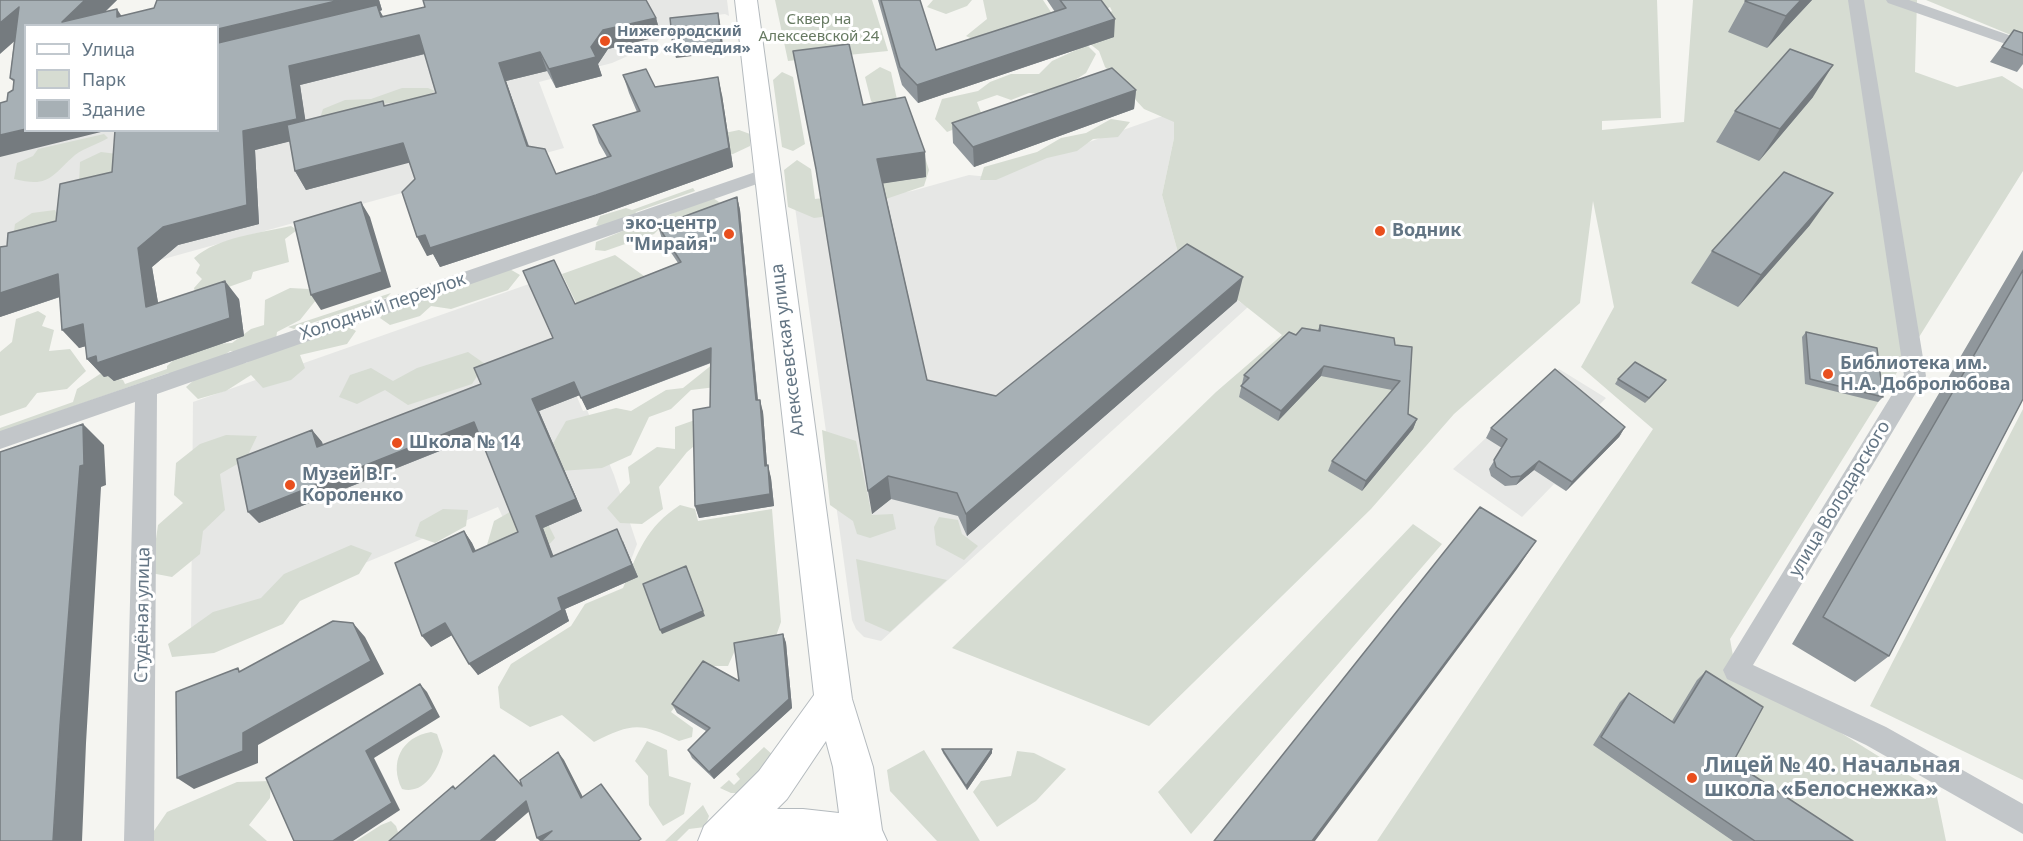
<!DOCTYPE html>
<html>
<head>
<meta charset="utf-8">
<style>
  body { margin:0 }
  #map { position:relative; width:2023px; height:841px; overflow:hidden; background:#f5f5f1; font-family:"Noto Sans",sans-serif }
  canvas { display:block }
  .legend { position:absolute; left:24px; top:24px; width:195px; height:108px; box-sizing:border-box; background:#fff; border:2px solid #c1c8ce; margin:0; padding:8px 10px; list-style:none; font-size:18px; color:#637584 }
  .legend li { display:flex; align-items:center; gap:12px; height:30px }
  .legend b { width:30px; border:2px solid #c1c8ce }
</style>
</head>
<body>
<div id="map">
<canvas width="2023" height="841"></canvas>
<ul class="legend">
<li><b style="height:8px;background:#fff"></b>Улица</li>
<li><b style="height:16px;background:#d6dcd2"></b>Парк</li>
<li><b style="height:16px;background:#a7b0b5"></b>Здание</li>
</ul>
</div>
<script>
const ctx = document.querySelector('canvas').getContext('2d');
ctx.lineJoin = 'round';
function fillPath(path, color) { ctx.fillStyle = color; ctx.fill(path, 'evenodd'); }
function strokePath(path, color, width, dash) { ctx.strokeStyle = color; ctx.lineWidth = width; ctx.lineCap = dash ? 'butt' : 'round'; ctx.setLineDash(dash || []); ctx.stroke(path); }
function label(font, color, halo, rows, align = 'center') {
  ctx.font = font + ' "Noto Sans",sans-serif'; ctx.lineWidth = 6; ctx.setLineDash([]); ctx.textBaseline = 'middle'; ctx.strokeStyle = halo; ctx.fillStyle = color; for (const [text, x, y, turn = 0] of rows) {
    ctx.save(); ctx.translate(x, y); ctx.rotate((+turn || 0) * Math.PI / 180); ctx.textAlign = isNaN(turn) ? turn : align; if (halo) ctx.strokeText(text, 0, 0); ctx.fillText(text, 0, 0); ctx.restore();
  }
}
fillPath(new Path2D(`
  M485,0H727L729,16L725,14L674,20L655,44L612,63L539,82L564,148L160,260L155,265L0,317V117L26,130H218V64Z
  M1174,112V138L1162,195L1182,267L1248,307L881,641L864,637L856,629L852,620L795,207L912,191L969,175L990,177Z
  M529,284L583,411L587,410L614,475L637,544L631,560L614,587L565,609L556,582L528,572L498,507L191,636L193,402Z
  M1559,369L1606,398L1590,414L1622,434L1566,491L1554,484L1522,517L1453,469Z`), '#e6e7e5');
fillPath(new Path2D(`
  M775,0H872L888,51L788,61Z
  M933,0H972L967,6L946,14L927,7Z
  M983,0H1043L1051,12L1093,3V0H1657L1661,118L1602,121V130L1684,122L1693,0H1917L1915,72L1957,87L2002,76L2023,89V171L1730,639L1735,667L1936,792L1946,841H1377L1653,429L1581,367L1614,307L1593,201L1580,303L1454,414L1371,509L1149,726L952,648L1216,392L1282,335L1239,301L1182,267L1162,195L1174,138V122L1144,109L1105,67L1099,51L1080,36L1112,11L1110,7L1091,17L981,43L966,36L987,19Z
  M1926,0H2023V40Z
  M1087,45L1096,54L1086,73L1052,95L1029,93L1011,100L997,95L977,102L983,118L947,132L935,119L942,99L978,91L990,82L1011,74H1039L1052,61Z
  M880,67L891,72L898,104L912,117L929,170L924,186L880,201L879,107L871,101L865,77Z
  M782,72L793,77L805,144L793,151L782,147L773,80Z
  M402,88H428L435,91C414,106 403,101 381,104C361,108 340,114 320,118L323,109L345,100L371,99Z
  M1111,119L1130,122L1118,137L1093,139L1077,151L1047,158L996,180H980L984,167L1037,152L1061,138L1086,133Z
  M739,130L750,134V146L733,154L671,164L715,135Z
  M104,134L108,138C98,144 84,148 75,155C51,176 50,188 14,179L17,163L33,156L38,149Z
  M101,152L117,154L114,176L79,184L80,162Z
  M797,160L811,169L815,199L846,195L844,214L814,218L788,207L784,170Z
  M693,188L695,191L636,212L633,219L606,229L596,225L600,216L626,208L632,210Z
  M713,198L722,204L663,225L654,234L605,251L595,250L596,242L647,221H659L673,213Z
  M55,210L61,223L13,239L15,224L32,213Z
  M291,226L297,230L285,239L289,262L253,272L251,279L223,289L196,296L194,288L202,279L196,273L200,265L194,258C218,237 260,233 291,226Z
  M615,255L655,284L581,313L562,274Z
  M508,268L520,275L508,290L451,309L431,306L420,316L390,325L380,318C392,303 410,300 429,300L439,291Z
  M290,288L309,289L316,300L300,320L277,332L276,339L241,353L230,351L215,362L177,374L169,373L0,432V428L73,402L77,389L100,374L123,380L125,384L167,369V366L178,356L212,344L232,343L251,329L264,325L265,300Z
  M391,293L386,298L294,329L288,327Z
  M38,311L46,316L42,326L54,330L49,351L70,349L86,371L67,389L37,393L26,407L0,416V352L12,342L16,319Z
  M344,324L356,331L347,344L300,355L305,368L291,380L263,388L251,375L226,391L198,399L186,387L200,375L228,364L246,363L287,342Z
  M468,352L485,364L472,384L408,405L385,390L357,404L339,397L350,375L371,368L393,381L417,368Z
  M713,364L716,387L691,390L671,409L649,417L631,455L602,468L561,471L550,449L566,421L616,408L631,411L666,390L683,388Z
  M2023,409V780L1870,706Z
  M709,415L718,426L687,452L659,487L663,509L642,524L620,523L607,508L630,483L628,467L657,447L675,449V427Z
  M822,430L856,441L872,515L893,514L896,529L870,538L857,534L853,521L830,505Z
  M226,435L257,436L246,459L220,474L225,510L203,531L200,554L172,577L151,573L158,525L183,503L174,495L176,463L200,444Z
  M680,505L695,509L698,521L772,509L781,622L776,636L736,648L728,666H706L671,712L693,728L692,737L679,741C640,722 632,723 594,742L562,715L530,727L500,708L498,687L511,664L571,626L585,604L623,588C638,552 646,527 680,505Z
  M517,508L545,518L555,538L534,561L503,570L487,545L494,521Z
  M443,509L468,510L466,526L435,543L415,536L420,522Z
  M939,517L958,520L962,534L978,546L964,560L936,545L934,527Z
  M1413,524L1442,544L1191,834L1158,792Z
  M351,545L372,553L359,574L300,601L283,624L214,653L172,657L168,644L213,612L261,598L284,574Z
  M856,559L947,580L890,632L865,621Z
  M431,732L437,734L443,751C438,769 425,795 402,789C389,763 401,737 431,732Z
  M647,741L667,750L669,776L691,783L684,814L663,826L649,805L648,776L635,761Z
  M764,747L774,756L743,793H731L720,788L729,780L734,785L740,779L736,774Z
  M924,750L980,841H937L890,791L887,770Z
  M1017,751L1034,753L1066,769L1036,801L997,827L973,792L981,781L1011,776Z
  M271,781L270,798L249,825L267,841H147L167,812L237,782Z
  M703,805L709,816L705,827L689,829L677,841H665Z
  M391,821L396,826L398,832L394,841H356L381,825Z`), '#d6dcd2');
const secondary = new Path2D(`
  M735,0H757L852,699L873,767L882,830L887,841H698L704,826L759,771L814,695ZM826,741L833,767L839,813L803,809H777L787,799Z`);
strokePath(secondary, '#b4babe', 2);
fillPath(new Path2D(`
  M1848,0H1864L1926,376L1753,665L1886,727L2023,804V834L1866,745L1727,679L1723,670L1904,375Z
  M1886,0H1909L2023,40V50L1888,3Z
  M767,168L774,170L776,174L774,178L157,394L154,841H124L135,402L0,449V431Z`), '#c2c6c9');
fillPath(secondary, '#fff');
fillPath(new Path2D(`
  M0,0H117L105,12L122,16L154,8L157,0H379L382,10L380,11L383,16L656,18L661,36L608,49L598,64L602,76L556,88L547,71L506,81L529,146L556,174L607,157L599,143L593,125L637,112L629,93L623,75L655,87L722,95L733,167L602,214L440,267L433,254L427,256L415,179L409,162L306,190L295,171L290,141L255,150L259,224L178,245L152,267L158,303L239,299L244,336L114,381L108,376L104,377L87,359L86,346L79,348L60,297L0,317V247L7,246L56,221L112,172L218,26L26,130L7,101L13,90L14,82L10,78L14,41ZM425,54L436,93L385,106L305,120L300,85Z
  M878,0H920L936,50L1055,12L1047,0H1101L1114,37L918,103L902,85Z
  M1812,0L1767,48L1728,32L1745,1Z
  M2014,30L2023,33V64L2017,72L1990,62Z
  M1136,90L1134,109L974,167L953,143L952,123Z
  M1813,97L1759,161L1716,142L1735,111Z
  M863,105L925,152L926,177L883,183L927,380L996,396L1237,301L967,536L958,516L891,499L872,514Z
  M737,197L740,210L758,400L763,412L767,465L771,478L774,506L699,518L695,506L710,407L711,363L587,410L580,395L539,411L582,511L543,528L553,556L623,541L638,577L565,609L569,621L478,675L452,635L431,647L464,531L472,543L476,551L518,532L480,435L259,523L312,430L322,442L323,445L481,384L553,338L575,304L678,263L662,239L658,226Z
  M1810,225L1738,307L1691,283L1712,251Z
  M2023,250V399L1889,656L1855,682L1792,644Z
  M1320,325L1395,345L1408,414L1417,419L1413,429L1362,491L1328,471L1332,461L1392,390L1321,376L1278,421L1239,397L1244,375L1296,335L1318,330Z
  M1806,332L1883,397L1878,402L1805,384L1802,337Z
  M1618,379L1666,380L1662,385L1645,403L1615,384Z
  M1625,427L1619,437L1566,491L1534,470L1516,485L1505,486L1491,476L1489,469L1502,448L1486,438L1491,428Z
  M783,634L786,643L792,708L714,779L692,758L688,750L706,731L677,713L672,704L739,681Z
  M1706,671L1733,762L1853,841H1733L1593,745L1620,702L1629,693L1672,721L1697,680Z
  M942,749L992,753L967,790L943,753Z`), '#90979c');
fillPath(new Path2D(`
  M85,0H117L90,26L62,22Z
  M340,0H379L382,10L380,11L386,23L218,50V29Z
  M1801,0H1812L1767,48L1786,16Z
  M19,7L26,31L0,54V23Z
  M117,9L128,26L117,17Z
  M718,13L720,23L724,52L676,58L673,47Z
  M656,18L661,36L608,49L598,64L602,76L556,88L549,69L591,47L603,30Z
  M1115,19L1114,37L918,103L917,85Z
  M419,35L428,53L300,85L308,137L255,150L259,224L178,245L152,267L162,326L146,307L138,248L243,131L289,66Z
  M540,52L547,71L506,81L535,165L527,146L499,63Z
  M1833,65L1813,97L1759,161L1780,129Z
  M718,77L722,95L733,167L602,214L440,267L433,254L427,256L417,237L596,195Z
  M1136,90L1134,109L974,167L973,147Z
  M26,129V130H109L0,157V135Z
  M403,143L412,162L306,190L295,171Z
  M925,152L926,177L880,184L877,159Z
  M1833,193L1810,225L1738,307L1761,275Z
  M737,197L740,210L759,413L756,400Z
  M361,202L370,217L391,287L321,310L311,295Z
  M58,274L74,292L0,317V293Z
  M1243,277L1237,301L967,536L966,514Z
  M225,281L239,299L244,336L114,381L108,376L104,377L87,359Z
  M83,324L100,342L79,348L62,330Z
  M711,348L715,361L587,410L581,398Z
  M1324,366L1321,376L1278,421L1281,411Z
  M1666,380L1662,385L1645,403L1649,398Z
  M574,382L580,395L539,411L582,511L543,528L558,568L551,557L536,516L532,399Z
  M760,400L763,412L768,478L765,466Z
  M1417,419L1413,429L1362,491L1366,481Z
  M474,422L482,434L259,523L248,512Z
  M83,424L104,445L106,485L101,487L86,743L82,841H53L60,726Z
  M1625,427L1619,437L1566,491L1572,482Z
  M312,430L322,442L327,459L317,447Z
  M1539,461L1534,470L1516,485L1521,476Z
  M768,465L771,478L774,506L699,518L695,506Z
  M888,476L891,499L872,514L868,491Z
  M617,529L638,577L565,609L569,621L478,675L469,664L558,598Z
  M464,531L472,543L481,564L473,552Z
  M1536,541L1517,569L1315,841H1312Z
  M686,566L705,616L662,634L660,630Z
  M353,623L365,637L384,674L258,745V763L194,789L177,778L243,733Z
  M445,623L454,634L431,647L422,636Z
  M783,634L786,643L792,708L714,779L709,772Z
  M420,684L427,692L440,717L374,758L400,810L353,841H333L366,751Z
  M992,749V753L967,790L966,786Z
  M558,752L564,760L587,805L581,798Z
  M526,801L533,808L495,841H480Z
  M552,831L553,841H540L537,838Z`), '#757b7f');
const building = new Path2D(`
  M0,0H85L62,22L117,9V17L154,8L157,0H340L218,29V26H26V129L0,135V103L7,101L8,93L13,90L14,80L10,78L19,7L0,23Z
  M423,0H646L656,18L603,30L591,47L596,57L549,69L540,52L499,63L527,146L545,149L556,174L611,156L593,125L640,111L623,75L646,69L655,87L718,77L729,148L596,195L430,248L425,235L417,237L402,192L415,179L403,143L295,171L287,125L383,101L384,106L436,93L419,35L289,66L297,119L243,131L247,205L163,227L138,248L146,307L225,281L230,318L97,363L96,356L87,359L83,324L62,330L58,274L0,293V247L7,246L8,233L56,221L60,184L112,172L115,130H218V43L377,5L381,17L425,7Z
  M881,0H920L936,50L1066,8L1060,0H1101L1115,19L917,85L900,67Z
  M1746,0H1801L1786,16L1745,1Z
  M718,13L721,42L673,47L670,18Z
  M2014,30L2023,33V55L2002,47Z
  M849,44L863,105L905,97L925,152L877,159L927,380L996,396L1187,244L1243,277L966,514L957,493L888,476L868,491L816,169L793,51Z
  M1790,49L1833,65L1780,129L1735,111Z
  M1112,68L1136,90L973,147L952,123Z
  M1784,172L1833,193L1761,275L1712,251Z
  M737,197L756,400H760L765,466L768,465L770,494L695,506L693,410L710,407L711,348L581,398L574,382L532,399L576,499L536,516L551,557L617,529L632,565L558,598L562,610L469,664L445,623L422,636L395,563L464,531L473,552L518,532L474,422L248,512L237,459L312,430L317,447L481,384L474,368L553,338L523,271L554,260L575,304L681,262L658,226Z
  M361,202L382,272L311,295L294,222Z
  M2023,270V399L1889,656L1823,617Z
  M1320,325L1394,338L1395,345L1412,347L1408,414L1417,419L1366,481L1332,461L1400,381L1324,366L1281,411L1241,386L1249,378L1244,375L1289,332L1296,335L1302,328L1320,331Z
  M1806,332L1877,348L1883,397L1810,379Z
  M1635,362L1666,380L1649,398L1618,379Z
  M1555,369L1625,427L1572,482L1539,461L1521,476L1511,477L1496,467L1494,460L1507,439L1491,428Z
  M83,424L84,465L80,466L60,726L53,841H0V452Z
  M1480,507L1536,541L1312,841H1214Z
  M686,566L703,611L660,630L643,584Z
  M333,621L353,623L371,661L243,733V751L177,778L176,692L238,668L239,672Z
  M783,634L789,699L709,772L688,750L710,728L672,704L703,661L739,681L734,643Z
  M1706,671L1763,707L1733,762L1853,841H1755L1601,737L1629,693L1674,723Z
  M420,684L433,709L366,751L392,803L333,841H294L266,778Z
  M942,749H992L966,786Z
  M558,752L581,798L601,784L641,839L638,841H541L552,831L537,838L526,801L480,841H389L453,786L455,789L494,755L522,786L520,780Z`);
fillPath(building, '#a7b0b5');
strokePath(building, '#757b7f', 1.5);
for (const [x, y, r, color] of [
  [605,41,6,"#e94f1e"],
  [1380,231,6,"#e94f1e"],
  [729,234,6,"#e94f1e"],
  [1828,374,6,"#e94f1e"],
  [397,443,6,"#e94f1e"],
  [290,485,6,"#e94f1e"],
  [1692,778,6,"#e94f1e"]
]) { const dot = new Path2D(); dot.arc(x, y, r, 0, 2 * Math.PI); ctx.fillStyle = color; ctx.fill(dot); strokePath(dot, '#fff', 2); }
label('15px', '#677a62', '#fff', [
  ["Сквер на",819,20],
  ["Алексеевской 24",819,37]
]);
label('bold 15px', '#637584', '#fff', [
  ["Нижегородский",617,32],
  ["театр «Комедия»",617,49]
], 'left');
label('bold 18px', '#637584', '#fff', [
  ["эко-центр",717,224,"right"],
  ["\"Мирайя\"",717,245,"right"],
  ["Водник",1392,231],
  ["Библиотека им.",1840,364],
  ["Н.А. Добролюбова",1840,385],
  ["Школа № 14",409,443],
  ["Музей В.Г.",302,475],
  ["Короленко",302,496]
], 'left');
label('18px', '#637584', '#fff', [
  ["Холодный переулок",383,307,-19],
  ["Алексеевская улица",788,350,-97],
  ["улица Володарского",1840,499,-59],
  ["Студёная улица",143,615,-89]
]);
label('bold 21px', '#637584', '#fff', [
  ["Лицей № 40. Начальная",1704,766],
  ["школа «Белоснежка»",1704,790]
], 'left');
</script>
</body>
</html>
